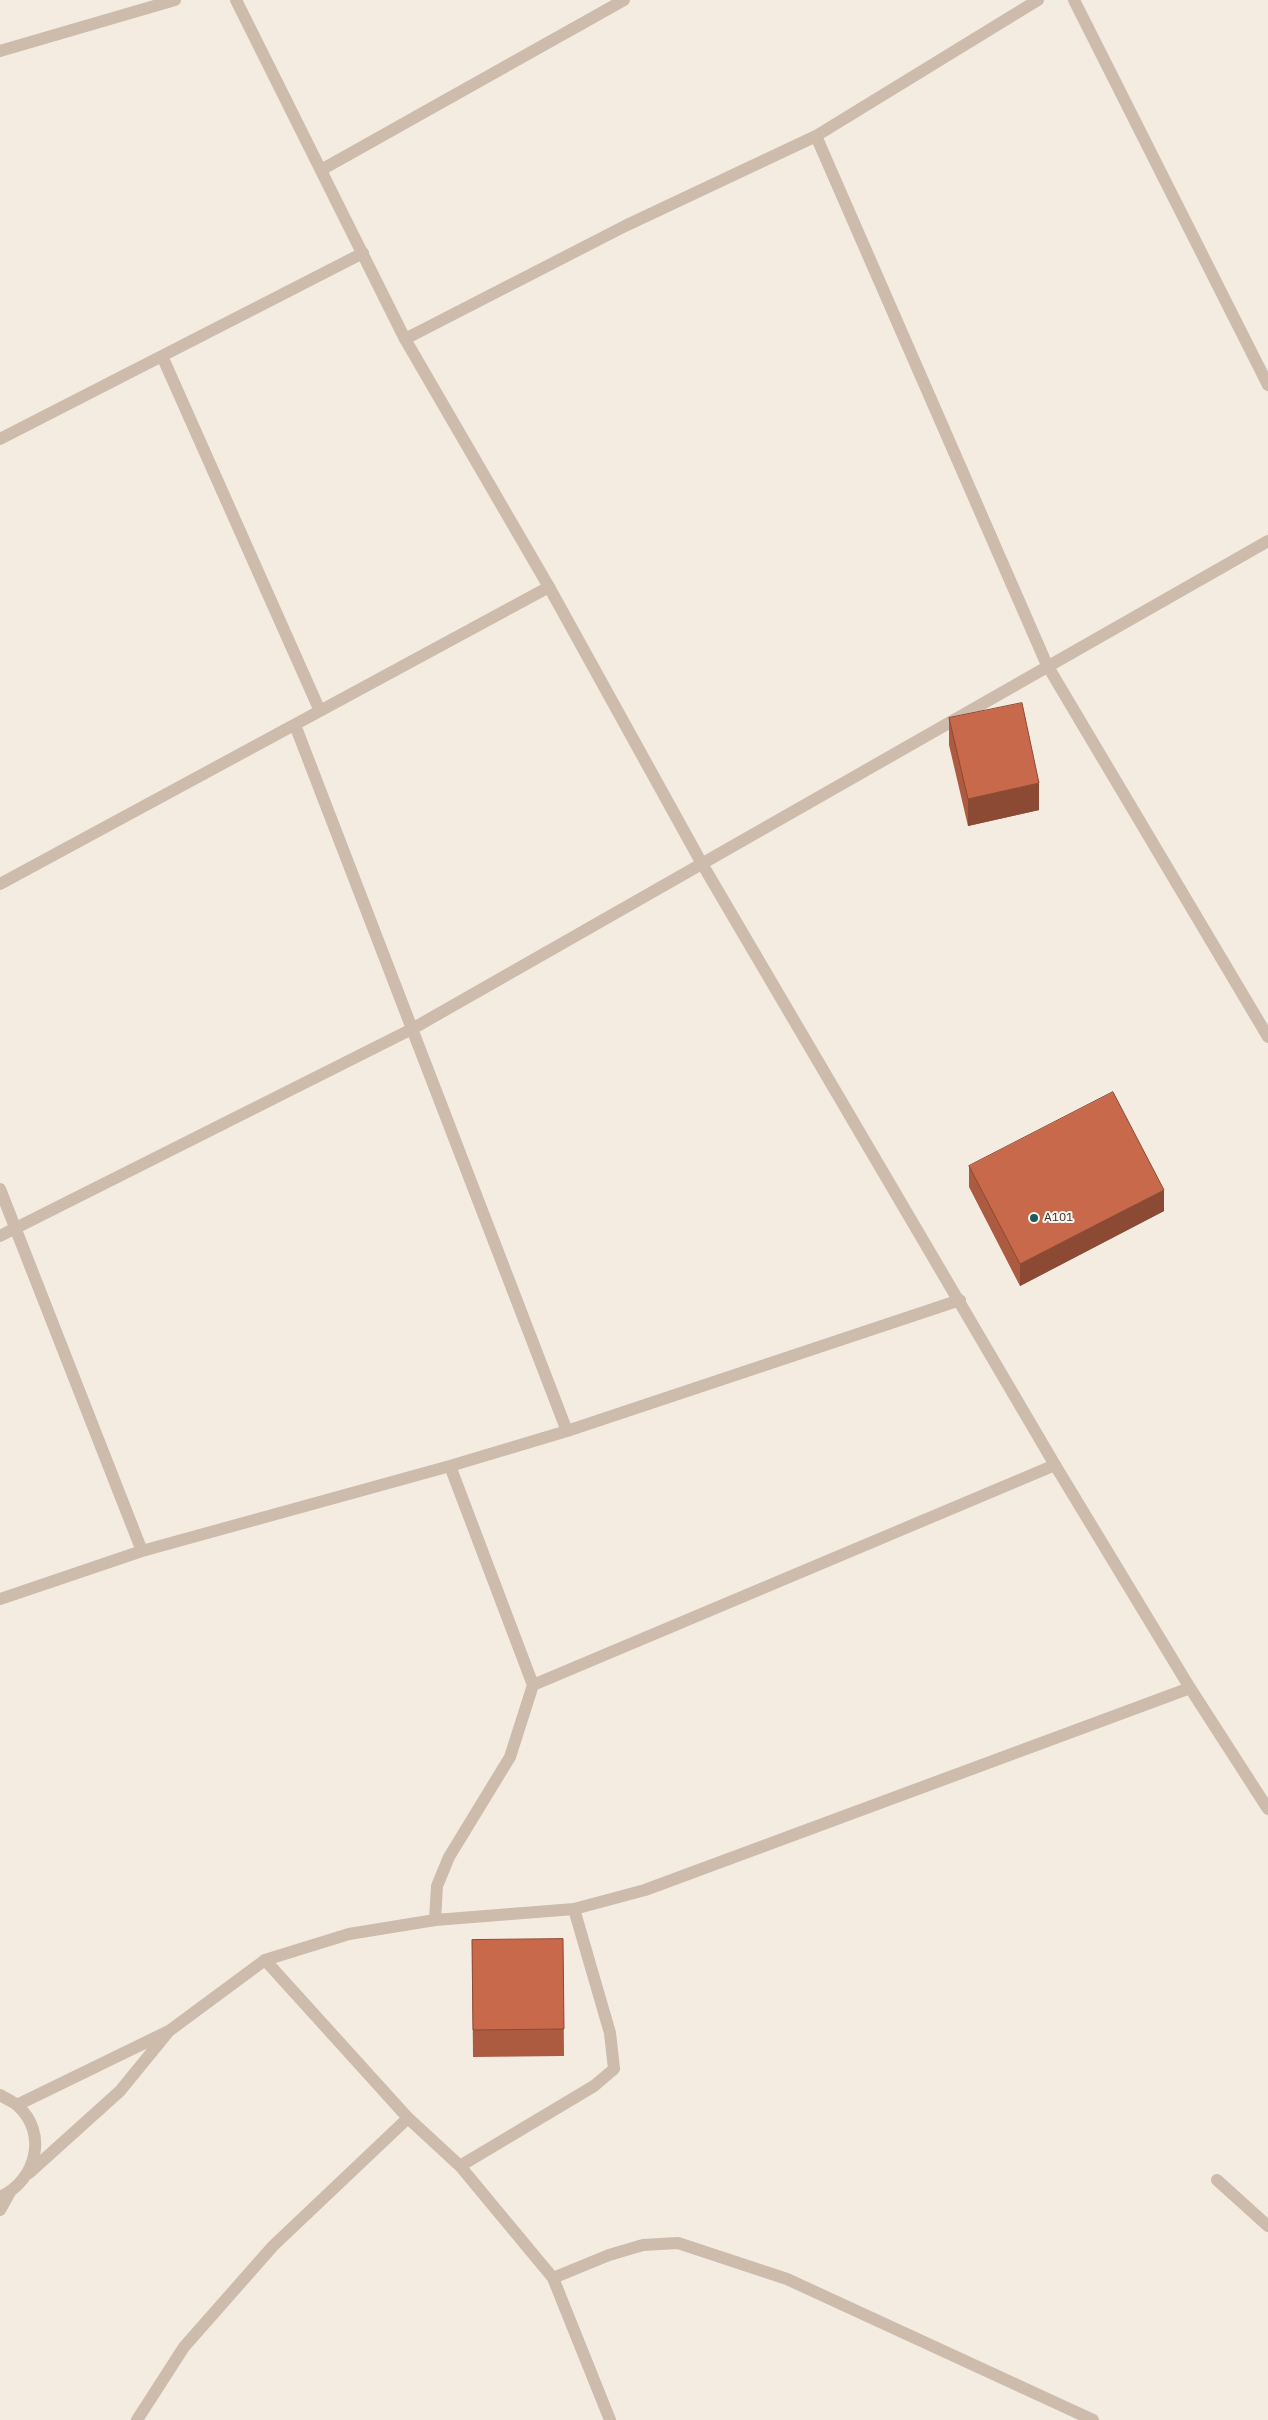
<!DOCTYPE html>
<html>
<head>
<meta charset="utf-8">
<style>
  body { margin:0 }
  canvas { display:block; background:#f4ebe1 }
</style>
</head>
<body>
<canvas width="1268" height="2420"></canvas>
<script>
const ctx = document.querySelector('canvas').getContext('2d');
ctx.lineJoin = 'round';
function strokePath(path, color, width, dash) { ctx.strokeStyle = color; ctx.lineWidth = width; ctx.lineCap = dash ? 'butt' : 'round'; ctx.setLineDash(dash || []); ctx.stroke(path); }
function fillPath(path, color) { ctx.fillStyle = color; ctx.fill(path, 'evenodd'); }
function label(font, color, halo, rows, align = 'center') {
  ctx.font = font + ' "IBM Plex Sans",sans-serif'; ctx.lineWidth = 4; ctx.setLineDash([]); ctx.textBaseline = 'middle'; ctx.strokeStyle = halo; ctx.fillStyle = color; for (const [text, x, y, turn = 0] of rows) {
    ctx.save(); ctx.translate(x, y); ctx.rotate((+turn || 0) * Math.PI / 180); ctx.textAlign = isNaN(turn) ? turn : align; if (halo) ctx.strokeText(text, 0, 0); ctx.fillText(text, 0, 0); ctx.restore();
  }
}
strokePath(new Path2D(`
  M1074,0L1268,385
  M0,51L175,0
  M816,136L1047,665L1268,1037
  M321,170L624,0
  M405,339L625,226L816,136L1038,0
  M162,356L320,711
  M0,439L363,253
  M295,725L567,1431
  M0,884L549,587
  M0,1189L142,1551
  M0,1236L412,1029L1268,541
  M450,1466L533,1685L1055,1465
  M0,1599L142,1551L450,1466L567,1431L960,1300
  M435,1920L437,1886L449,1857L510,1757L533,1685
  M265,1960L408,2118L460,2166L553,2278L610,2420
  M460,2166L594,2086L614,2069L610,2033L574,1909
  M1217,2180L1268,2226
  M553,2278L609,2255L643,2245L678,2243L787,2279L1093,2420
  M137,2420L184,2347L273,2246L408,2118`), '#cdbbac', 12);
strokePath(new Path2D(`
  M236,0L405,339L549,587L701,862L1055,1465L1190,1688L1268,1809
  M169,2031L265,1960L349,1934L435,1920L574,1909L645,1890L1190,1688
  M0,2095C5,2098 12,2101 17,2105C49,2133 36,2181 0,2197
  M17,2105L169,2031L120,2091L29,2173
  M0,2210L10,2192`), '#cdbbac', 12);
fillPath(new Path2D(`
  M949,718L1039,810L968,826L949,745Z
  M969,1166L1164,1211L1020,1286L969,1187Z
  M563,1939L564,2056L473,2057L472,1940Z`), '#ac5a40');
fillPath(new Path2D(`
  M1039,783V810L968,826V799Z
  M1164,1190V1211L1020,1286V1264Z`), '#8c4a34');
const building = new Path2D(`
  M1022,703L1039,783L968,799L949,718Z
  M1113,1092L1164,1190L1020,1264L969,1166Z
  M563,1939L564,2029L473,2030L472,1940Z`);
fillPath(building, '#c8694b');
strokePath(building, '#8c4a34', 1);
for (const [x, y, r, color] of [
  [1034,1218,5,"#1f5a5e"]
]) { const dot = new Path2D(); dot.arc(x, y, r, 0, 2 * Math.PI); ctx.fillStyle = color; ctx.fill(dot); strokePath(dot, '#fbf5ee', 2); }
label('12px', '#3b302b', '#fbf5ee', [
  ["A101",1044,1218]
], 'left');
</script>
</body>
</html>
